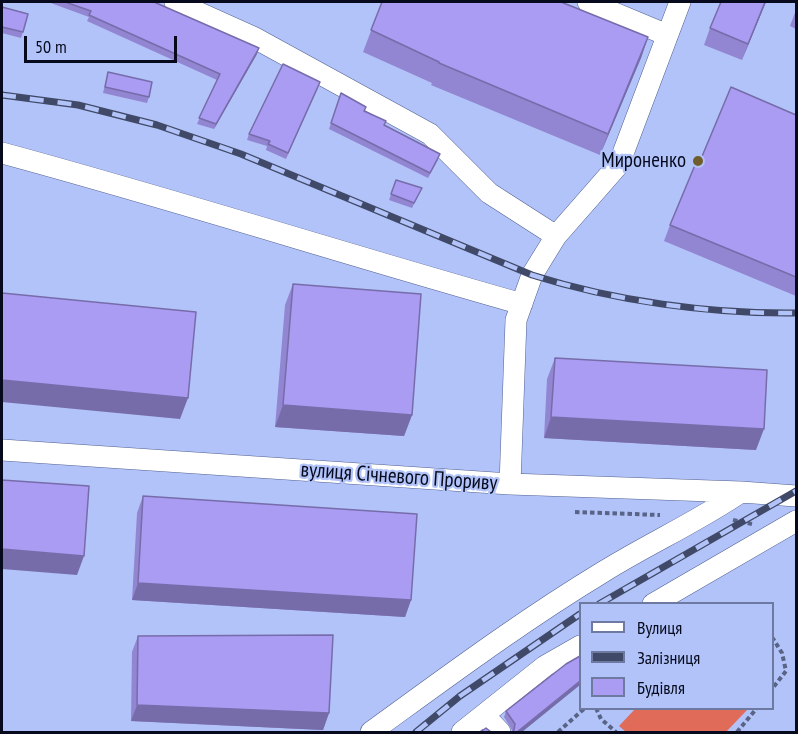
<!DOCTYPE html>
<html>
<head>
<meta charset="utf-8">
<style>
  body { margin:0 }
  #map { position:relative; width:798px; height:734px; overflow:hidden; background:#b1c3f9; font-family:"PT Sans Narrow",sans-serif }
  canvas { display:block }
  .frame { position:absolute; inset:0; border:3px solid #060a1c; pointer-events:none }
  .legend { position:absolute; left:579px; top:602px; width:195px; height:108px; box-sizing:border-box; background:#b1c3f9; border:2px solid #6d79a1; margin:0; padding:8px 10px; list-style:none; font-size:18px; color:#060a1c }
  .legend li { display:flex; align-items:center; gap:12px; height:30px }
  .legend b { width:30px; border:2px solid #6d79a1 }
  .scale { position:absolute; left:24px; top:36px; width:153px; height:27px; box-sizing:border-box; border:3px solid #060a1c; border-top:0; padding-left:8px; font-size:18px; line-height:21px; white-space:nowrap; color:#060a1c; -webkit-text-stroke:4px #b1c3f9; paint-order:stroke }
</style>
</head>
<body>
<div id="map">
<canvas width="798" height="734"></canvas>
<div class="frame"></div>
<ul class="legend">
<li><b style="height:8px;background:#fff"></b>Вулиця</li>
<li><b style="height:8px;background:#404967"></b>Залізниця</li>
<li><b style="height:16px;background:#aa9bf3"></b>Будівля</li>
</ul>
<div class="scale">50 m</div>
</div>
<script>
const ctx = document.querySelector('canvas').getContext('2d');
ctx.lineJoin = 'round';
function fillPath(path, color) { ctx.fillStyle = color; ctx.fill(path, 'evenodd'); }
function strokePath(path, color, width, dash) { ctx.strokeStyle = color; ctx.lineWidth = width; ctx.lineCap = dash ? 'butt' : 'round'; ctx.setLineDash(dash || []); ctx.stroke(path); }
function label(font, color, halo, rows, align = 'center') {
  ctx.font = font + ' "PT Sans Narrow",sans-serif'; ctx.lineWidth = 4.5; ctx.setLineDash([]); ctx.textBaseline = 'middle'; ctx.strokeStyle = halo; ctx.fillStyle = color; for (const [text, x, y, turn = 0] of rows) {
    ctx.save(); ctx.translate(x, y); ctx.rotate((+turn || 0) * Math.PI / 180); ctx.textAlign = isNaN(turn) ? turn : align; if (halo) ctx.strokeText(text, 0, 0); ctx.fillText(text, 0, 0); ctx.restore();
  }
}
fillPath(new Path2D(`
  M635,709V708L748,709L726,732H626L619,726Z`), '#e06b59');
const minor = new Path2D(`
  M175,2L253,37L430,134L489,193L556,236
  M588,2L667,35
  M2,153C176,200 348,255 522,304
  M2,450L510,484L741,492L796,496
  M510,484L516,320L532,275L556,236L619,164L680,2
  M653,604L796,521
  M484,715L500,732
  M371,732C447,677 522,621 603,572C648,544 697,522 741,492
  M462,732L545,666L580,646`);
strokePath(minor, '#526090', 22);
strokePath(new Path2D(`
  M575,512L660,515
  M733,520L752,524
  M772,637L782,653L786,671L772,689
  M596,708L601,719L616,732
  M558,732L585,708
  M737,732L757,708`), '#586386', 4, [4.5, 3]);
strokePath(minor, '#fff', 21);
const rail = new Path2D(`
  M2,95L78,105L157,125L241,154L532,275C614,301 710,314 796,313
  M599,604L796,491
  M416,732L460,696L580,614`);
strokePath(rail, '#404967', 7);
strokePath(rail, '#b1c3f9', 4.5, [14]);
fillPath(new Path2D(`
  M48,2H154L257,54L214,129L197,124L217,80L87,21L89,17Z
  M382,2L648,37L641,58L600,155L431,85L432,83L363,52Z
  M766,2L742,60L704,45L710,28Z
  M2,7L23,32L21,38L2,33Z
  M796,10V29L790,26Z
  M108,72L149,97L147,103L103,93Z
  M318,88L286,159L266,150L267,146L247,140L249,134Z
  M341,93L385,125L438,160L428,178L329,129Z
  M796,115V296L664,241L670,225L698,166Z
  M396,180L422,188L412,208L389,200Z
  M293,284L412,415L404,436L275,427L285,305Z
  M555,358L756,450L544,438L547,379Z
  M143,496L411,600L405,617L132,600L137,513Z
  M138,636L329,713L323,730L131,721L132,652Z
  M506,711L522,732H512V730L504,717Z`), '#9285d1');
fillPath(new Path2D(`
  M765,2H766L742,60L748,44Z
  M648,37L641,58L600,155L608,134Z
  M259,48L257,54L214,129L216,124Z
  M2,380L188,398L180,419L2,402Z
  M283,405L412,415L404,436L275,427Z
  M551,417L764,429L756,450L544,438Z
  M2,549L84,556L77,575L2,569Z
  M138,583L411,600L405,617L132,600Z
  M580,681V685L522,732H517Z
  M137,705L329,713L323,730L131,721Z`), '#776caa');
const building = new Path2D(`
  M65,2H154L259,48L216,124L199,118L220,74L89,15L91,11Z
  M382,2H561L648,37L608,134L439,63V62L371,30Z
  M721,2H765L748,44L710,28Z
  M2,7L28,14L23,32L2,27Z
  M283,64L320,82L288,153L268,144L270,141L249,134Z
  M108,72L152,82L149,97L105,87Z
  M731,87L796,115V277L670,225L695,165L698,166Z
  M341,93L366,107L364,111L386,121L384,125L440,154L430,173L331,123Z
  M396,180L422,188L414,203L391,194Z
  M293,284L421,294L412,415L283,405Z
  M2,293L196,312L188,398L2,380Z
  M555,358L767,370L764,429L551,417Z
  M2,480L89,486L84,556L2,549Z
  M143,496L417,514L411,600L138,583Z
  M333,635L329,713L137,705L138,636Z
  M580,656V681L517,732H513L514,730L515,724L506,711L566,664Z
  M486,728L491,732H480Z`);
fillPath(building, '#aa9bf3');
strokePath(building, '#776caa', 1.5);
for (const [x, y, r, color] of [
  [698,161,6,"#6f5e2c"]
]) { const dot = new Path2D(); dot.arc(x, y, r, 0, 2 * Math.PI); ctx.fillStyle = color; ctx.fill(dot); strokePath(dot, '#b1c3f9', 2); }
label('21px', '#060a1c', '#b1c3f9', [
  ["Мироненко",686,161]
], 'right');
label('21px', '#060a1c', '#b1c3f9', [
  ["вулиця Січневого Прориву",399,477,4]
]);
</script>
</body>
</html>
